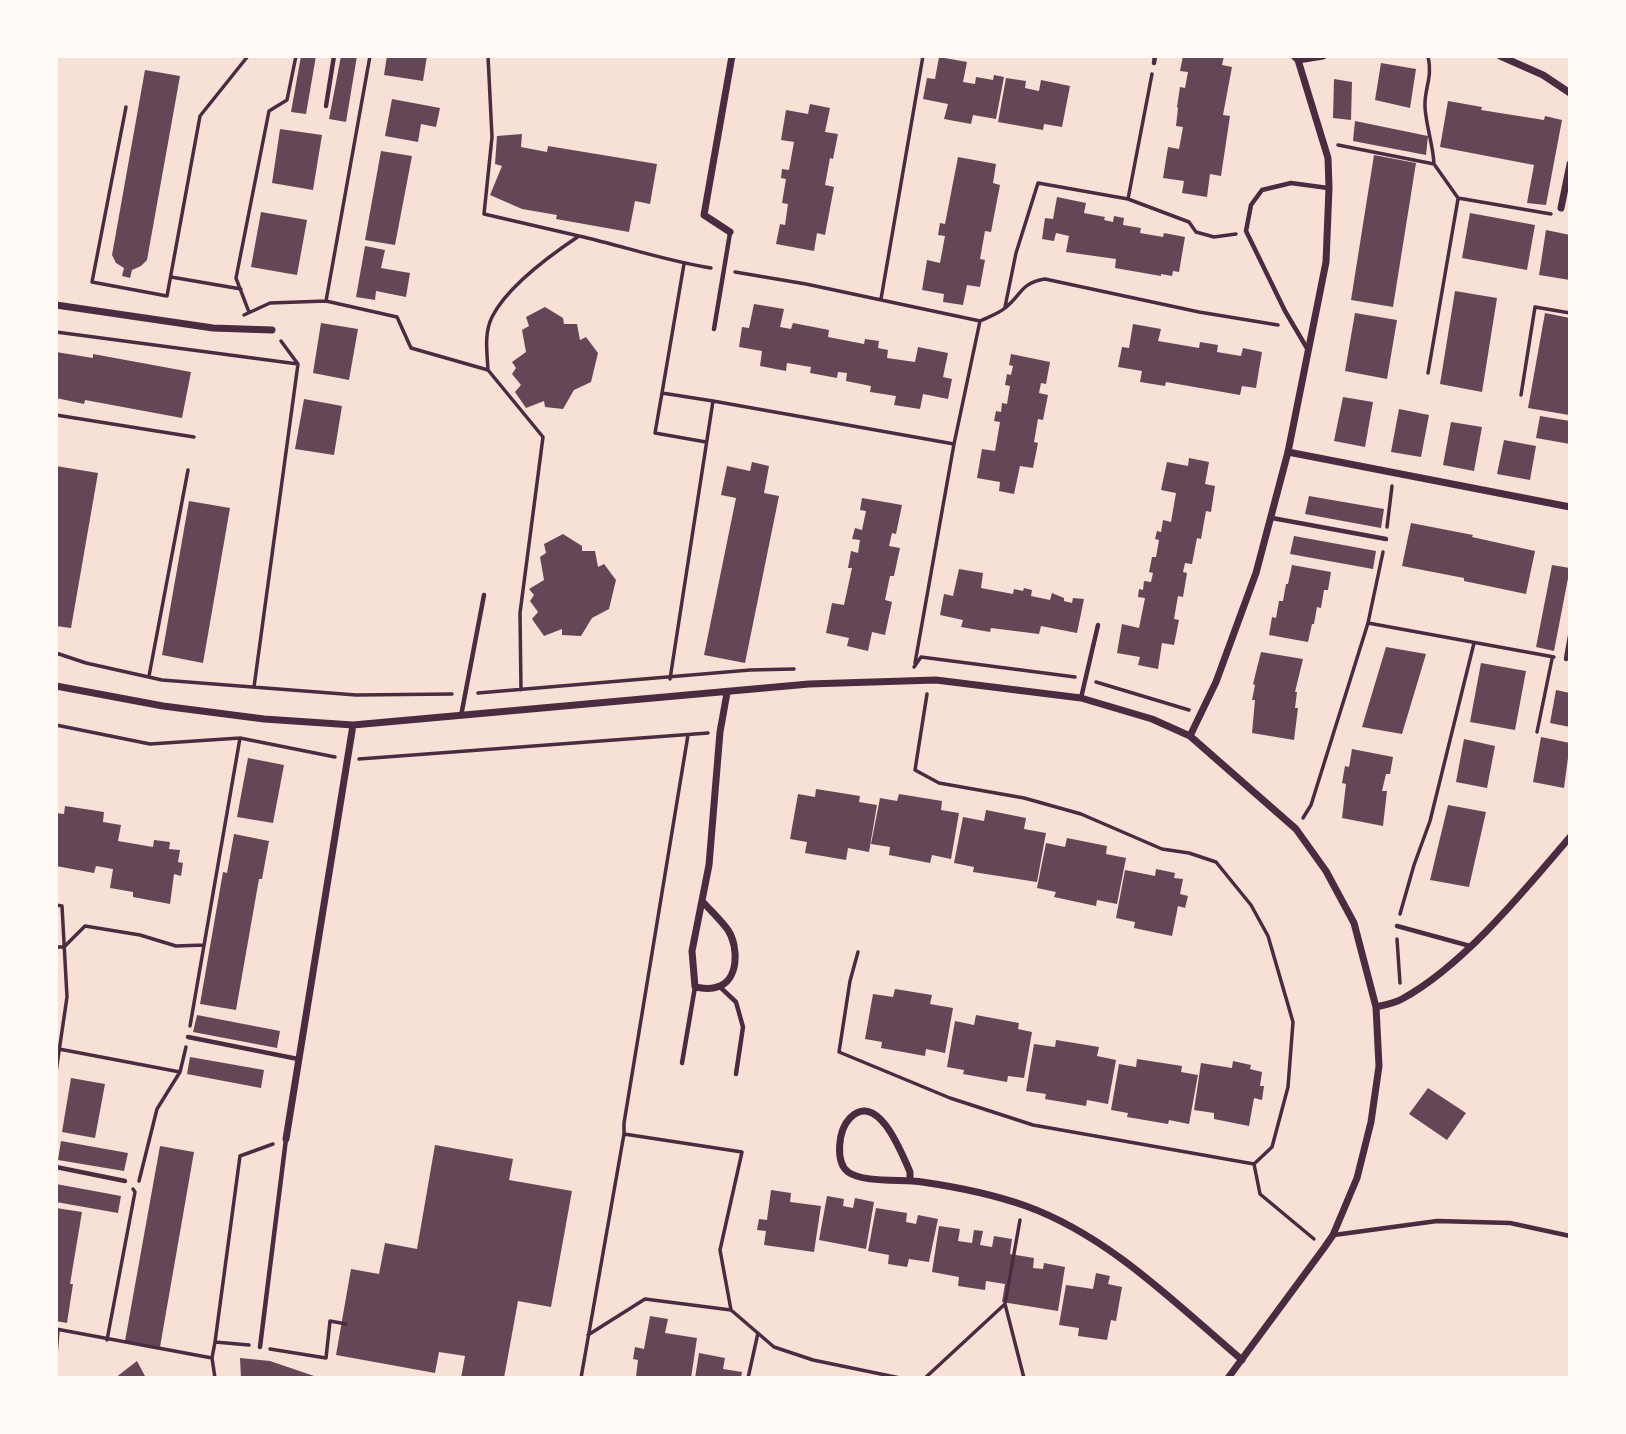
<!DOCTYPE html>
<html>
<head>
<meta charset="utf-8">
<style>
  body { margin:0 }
  #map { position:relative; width:1626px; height:1434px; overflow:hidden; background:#f7e1d7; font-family:"DM Sans",sans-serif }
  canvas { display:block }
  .frame { position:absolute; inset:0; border:58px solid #fffaf5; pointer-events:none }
</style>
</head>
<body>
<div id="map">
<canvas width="1626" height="1434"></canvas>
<div class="frame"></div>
</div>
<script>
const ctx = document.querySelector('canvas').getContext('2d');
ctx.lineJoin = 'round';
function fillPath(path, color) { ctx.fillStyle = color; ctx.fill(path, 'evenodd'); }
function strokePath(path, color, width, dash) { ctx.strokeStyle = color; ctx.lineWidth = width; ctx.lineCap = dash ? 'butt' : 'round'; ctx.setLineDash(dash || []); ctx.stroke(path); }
fillPath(new Path2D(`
  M301,56H316L306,114L291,112Z
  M341,56H357L346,122L329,119Z
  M387,56H427L423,81L384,75Z
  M1183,56H1224L1222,65L1232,67L1223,115L1230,116L1221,176L1210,174L1207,197L1182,193L1184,181L1163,178L1168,147L1179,149L1183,127L1176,126L1178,108L1177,107L1180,87L1185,88L1188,72L1180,71Z
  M939,57L967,62L963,82L975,84L976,77L993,80L994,75L1004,77L996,119L973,115L971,124L944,119L948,104L923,99L927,78L935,79Z
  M1381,63L1416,69L1410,108L1375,100Z
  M145,70L180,76L147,260L141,266L132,270L130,278L122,276L124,268L116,263L112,255Z
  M1006,78L1026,81L1025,88L1039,91L1041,80L1070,86L1062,127L1044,124L1043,130L998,122Z
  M1334,79L1352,82L1351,120L1333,118Z
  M392,99L440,108L436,127L421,124L418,142L385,136Z
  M1448,101L1482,107L1481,110L1544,120L1545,116L1562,120L1546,205L1527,203L1534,165L1440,147Z
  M810,104L830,108L825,132L838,134L833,159L830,158L825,185L834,187L825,235L817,233L814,251L776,244L780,224L785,225L788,204L782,203L786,179L781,178L782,169L789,170L794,142L781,140L786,110L808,114Z
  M1355,121L1428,136L1426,155L1353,141Z
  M280,129L322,135L313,190L272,183Z
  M522,134L521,147L547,152L548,146L657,164L650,204L635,201L629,232L556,219L557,215L522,209L490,195L502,166L495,164L497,136Z
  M381,151L412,156L395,245L365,240Z
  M1374,155L1416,163L1393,307L1351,300Z
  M958,157L996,164L993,183L1000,185L991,232L985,231L980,259L985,260L980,287L967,285L963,305L943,302L944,294L922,290L927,260L940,263L945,236L938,235L940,223L945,224Z
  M1057,197L1086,203L1084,213L1105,217L1104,220L1113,222L1114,216L1124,218L1123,225L1141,228L1140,233L1163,237L1164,233L1185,237L1179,272L1173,271L1172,276L1161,274V276L1115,268L1116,259L1066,252L1069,236L1056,233L1054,241L1042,239L1045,218L1053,219Z
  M261,212L307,220L297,275L251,267Z
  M1470,213L1535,225L1527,270L1462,258Z
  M1546,230L1570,235V280L1539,275Z
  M365,246L385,250L381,268L410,273L406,297L376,291L375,300L356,297Z
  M1455,291L1497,298L1482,392L1440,384Z
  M754,304L784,309L780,327L791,329L793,323L829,330L828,337L864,344L865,339L879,341L878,348L888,350L887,358L915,362L918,347L948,353L943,377L952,379L948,399L923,394L920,409L894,405L896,396L870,392L871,386L846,381L847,373L838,372L837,378L810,373L811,367L787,363L786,371L760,366L762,351L739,347L742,327L749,328Z
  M545,307L563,318L564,324H577L580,340L586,337L598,353L591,382L574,390L563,409L545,407L544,401L526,408L515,392L521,385L512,374L516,368L512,362L526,352L522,330L529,326L526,317Z
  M1355,313L1397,320L1387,379L1345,371Z
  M1545,313L1570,318L1569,415L1528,408Z
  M321,323L358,329L349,380L313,373Z
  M1133,324L1161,329L1158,341L1199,348L1200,342L1218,345L1217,352L1241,356L1243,348L1262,352L1256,388L1242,386L1240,395L1166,382L1165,386L1140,382L1142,371L1118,367L1122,347L1129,348Z
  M56,352L93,358V354L191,372L182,418L85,400L84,404L56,398Z
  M1011,354L1050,362L1046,384L1041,383L1039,393L1048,395L1043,420L1038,419L1034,442L1038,443L1033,468L1020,466L1014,494L999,491L1000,482L977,478L982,449L995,451L1000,422L994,421L996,411L1001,412L1002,403L1007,404L1010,386L1005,385L1007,374L1011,375L1013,366L1009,365Z
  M1343,397L1373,402L1365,447L1334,441Z
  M304,399L342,406L334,455L295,449Z
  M1399,409L1429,415L1421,457L1391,452Z
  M1540,416L1570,421V444L1536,438Z
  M1451,422L1482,427L1474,471L1443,465Z
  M1504,440L1536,446L1530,480L1497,474Z
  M1189,458L1209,462L1205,484L1215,486L1211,512L1206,511L1201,539L1197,538L1192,564L1185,563L1183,572L1187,573L1183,597L1178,596L1174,619L1179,620L1174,645L1162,643L1158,669L1138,665L1140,657L1117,653L1122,624L1139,628L1145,598L1138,597L1139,589L1143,590L1144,581L1151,582L1153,573L1149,572L1152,557H1156L1159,540L1155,539L1157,531L1161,532L1163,520L1171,522L1176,493L1161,490L1167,462L1188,466Z
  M752,462L769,466L764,493L779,496L745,663L704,655L736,498L721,495L727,466L750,471Z
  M56,466L98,473L71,628L56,626Z
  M1309,496L1384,509L1381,528L1305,514Z
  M862,498L902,505L896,534L892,533L889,546L900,548L894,576H890L885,600L892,602L885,635L872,632L868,651L847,646L849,638L826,633L832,603L844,605L852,568H848L851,551L858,553L860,540L852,539L855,528L862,530L866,511L860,510Z
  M189,501L230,508L203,663L162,655Z
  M1411,523L1473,535L1472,537L1535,551L1526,594L1464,581V578L1402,566Z
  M563,534L582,546V551H595L598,567L604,564L616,580L609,609L592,618L581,636L562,635V629L544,636L532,619L538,612L530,601L534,595L529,589L544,580L540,557L546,553L544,544Z
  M1294,536L1376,551L1373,569L1290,554Z
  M1292,565L1331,572L1328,590H1324L1321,608L1317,607L1314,624H1312L1308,642L1269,635L1272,617L1276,618L1279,601H1283L1286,584H1288Z
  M1552,565L1570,568L1554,651L1536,647Z
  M959,569L983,573L981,588L1013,594L1014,589L1023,591L1024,588L1032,590L1031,596L1050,600L1052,593L1064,598V601L1072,603L1073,598L1084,599L1077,633L1041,626L1039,634L991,628L990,632L961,627L963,620L940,615L944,594L953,596Z
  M1386,647L1426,654L1402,734L1362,727Z
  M1261,652L1303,659L1295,692H1297L1295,708H1298L1294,740L1252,733L1255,700H1252L1255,685L1253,684Z
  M1481,663L1526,671L1515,730L1470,722Z
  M1556,690L1570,693V727L1550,723Z
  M1541,737L1570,743L1564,788L1533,782Z
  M1464,739L1495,746L1487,788L1456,782Z
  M1352,749L1393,757L1390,774H1386L1382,791H1387L1383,826L1342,818L1346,784L1342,783L1345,766L1349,767Z
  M248,758L284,765L273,823L237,817Z
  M816,789L860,796L859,802L877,805L869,852L848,848L846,860L805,853L807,842L790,839L798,794L815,797Z
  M899,794L942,801L941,810L959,813L951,859L932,855L930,863L889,855L890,847L871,844L880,798L897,801Z
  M1448,805L1486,812L1469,887L1430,880Z
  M65,806L104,812L103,822L121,825L118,841L153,847L154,840L170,842L169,849L180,850L178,862L183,863L181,876L174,874L170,904L133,897V892L110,888L113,869L96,866L94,873L56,866V813L64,814Z
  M986,810L1026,818L1024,829L1046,833L1037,882L973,872L974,867L954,863L963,817L984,821Z
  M234,834L269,841L262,879H259L236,1010L200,1004L223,872L227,873Z
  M1067,838L1107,846L1106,854L1126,858L1117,904L1097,900L1096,906L1054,897L1056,892L1037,888L1046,843L1065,847Z
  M1156,869L1175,873L1174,878L1183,879L1180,894L1188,896L1185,908L1178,906L1172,936L1134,928L1135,922L1116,918L1125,870L1155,876Z
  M895,989L932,995L930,1004L953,1008L945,1053L926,1049L925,1056L881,1048L882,1042L865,1039L873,994L893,997Z
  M197,1015L280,1031L277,1048L193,1032Z
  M976,1015L1019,1023L1018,1029L1032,1032L1024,1078L1008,1076L1007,1082L963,1074L964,1070L947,1067L955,1021L974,1025Z
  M1056,1040L1099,1047L1097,1056L1116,1060L1108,1104L1087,1100L1086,1106L1045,1099L1046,1094L1026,1091L1034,1044L1055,1047Z
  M190,1057L264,1070L261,1088L187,1074Z
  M1137,1059L1182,1066L1181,1072L1198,1075L1189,1124L1169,1120L1168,1124L1127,1117L1128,1113L1111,1110L1119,1064L1136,1067Z
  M1233,1061L1251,1065L1250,1069L1262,1072L1260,1086H1264L1262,1100L1254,1098L1249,1126L1214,1119V1113L1194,1110L1201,1063L1232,1068Z
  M71,1078L105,1084L95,1138L62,1132Z
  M1428,1088L1466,1113L1447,1140L1409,1114Z
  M61,1141L128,1153L124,1171L58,1160Z
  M435,1145L513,1159L509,1180L572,1191L551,1307L518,1301L504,1378H461L465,1356L439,1352L435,1373L336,1355L351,1269L379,1274L385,1243L417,1249Z
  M160,1146L194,1152L160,1347L125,1341Z
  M56,1184L121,1196L118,1213L56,1202Z
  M771,1190L791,1193L790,1202L821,1206L814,1252L764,1245L766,1231L757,1230L759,1219L767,1220Z
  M827,1196L844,1199L843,1206L853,1208L855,1198L874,1202L866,1249L819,1240Z
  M56,1208L82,1212L70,1284H73L67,1323L56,1321Z
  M876,1208L907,1213L906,1222L916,1224L918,1215L938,1219L929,1262L909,1259L907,1267L888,1264L889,1255L868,1251Z
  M939,1226L960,1229L958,1241L972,1243L974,1230L983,1231L980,1245L992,1247L994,1236L1012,1239L1010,1254L1034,1258L1033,1268L1043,1269L1044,1263L1065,1267L1058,1311L1002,1302L1005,1284L986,1281L985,1290L958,1286L959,1277L932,1272Z
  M1096,1273L1110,1276L1108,1284L1122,1287L1116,1321L1111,1320L1107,1340L1078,1336L1079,1328L1059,1325L1066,1285L1093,1289Z
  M650,1316L668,1319L665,1333L697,1338L691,1378L636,1377L638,1360L633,1359L635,1347L644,1349Z
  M699,1353L725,1358L723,1369L742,1372L741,1378H695Z
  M240,1358L270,1361L320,1378H241Z
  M137,1361L146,1378H115Z`), '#644757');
strokePath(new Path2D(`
  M488,56L492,137L484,214L579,236
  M1428,56C1433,79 1424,88 1425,107C1426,126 1433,144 1434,164
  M126,107L92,282L167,296L200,116L248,56
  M1338,145L1434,164L1458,198L1551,214
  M1128,199L1152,74
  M735,272L806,284L980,321C988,317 998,314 1005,308C1022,295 1020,283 1045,279L1199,312L1278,325
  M171,277L241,289
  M881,299L923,56
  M326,301L370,56
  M1005,307L1016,253L1038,183L1128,199L1189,222L1196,232L1214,237L1236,234
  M249,312L236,278L269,111L287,100L296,56
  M244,315L270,303L326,301L397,317L411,348L488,370C487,352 484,333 492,317C507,287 552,254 579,236C623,246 666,261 711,268
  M56,332L298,364
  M488,370L543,437L520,613L521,690
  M1428,373L1458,199
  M662,393L655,433L706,442
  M1521,395L1535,307L1570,313
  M713,401L954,444
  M56,415L194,437
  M1387,527L1392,486
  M1368,623L1554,657
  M56,653L86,663L162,680L356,695L452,694
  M915,663L954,444L980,321
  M914,667L921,657L1075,677
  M149,676L188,470
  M670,679L713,401L662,393L684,264
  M1096,682L1189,710
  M254,687L298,364L281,341
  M478,693L750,670L794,669
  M927,694L915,770L939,783L1024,798L1081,814L1162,849L1189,853L1216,862L1251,905L1268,936L1293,1022L1288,1087L1272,1147L1254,1164
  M56,725L150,744L240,738L335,757
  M1537,732L1552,659
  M359,759L708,733
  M1303,818L1311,805L1368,623L1383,552
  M56,905L62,906L67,997L56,1072
  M1400,914L1414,865L1430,821L1474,643
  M1397,939L1400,983
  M56,947H64L85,926L140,935L176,946L204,945
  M858,952L850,981L839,1052L950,1098L1033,1125L1254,1164L1260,1194L1314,1239
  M190,1026L240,738
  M59,1049L180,1072
  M624,1134L742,1152L720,1250L731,1310L774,1347L813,1360L900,1378
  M139,1181L157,1109L180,1072L186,1047
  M1020,1220L1005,1304L1024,1378
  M56,1329L212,1358
  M588,1335L645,1299L731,1310
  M107,1340L135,1192L133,1189
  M215,1342L240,1156L273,1144
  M270,1349L326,1358L330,1321L346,1324
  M56,1355L58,1330
  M215,1378L212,1358L215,1342L249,1345
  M581,1378L624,1134V1123L688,735
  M748,1378L758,1333
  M925,1378L1005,1304`), '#4a2c40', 3.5);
strokePath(new Path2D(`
  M1154,63L1155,56
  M326,106L334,56
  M714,329L730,233
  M1308,350L1285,311L1246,231L1251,205L1262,190L1291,183L1328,188
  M1272,518L1386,539
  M1566,659L1570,636
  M1081,698L1098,625
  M461,716L484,595
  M1397,926L1470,946
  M720,987L736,1002L743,1027L736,1074
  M188,1037L298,1059
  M682,1063L695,987
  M56,1167L125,1181
  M1334,1235L1437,1221L1510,1223L1570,1236
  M260,1347L286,1139`), '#4a2c40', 4.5);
strokePath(new Path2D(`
  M1500,56L1543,75L1570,93
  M1298,60L1323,56
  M1561,208L1570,164
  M730,232L704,215L732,56
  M56,305L213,328L272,330
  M1288,452L1570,507
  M56,686L163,706L264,719L353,725L809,684L936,680L1081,698L1152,719L1190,736L1296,829L1326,871L1354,923L1376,1007L1379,1066L1371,1122L1357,1178L1333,1235L1324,1248L1228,1378
  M1190,736L1216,682L1256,573L1288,452L1326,262L1329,188L1328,158L1298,60L1294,56
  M702,901C711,911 720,919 728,930C739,947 739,981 717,987C710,990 702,988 695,987L692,951L709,865L720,732L727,693
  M1376,1007C1385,1005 1395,1003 1402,999C1463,966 1525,890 1570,837
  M286,1139L353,725
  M910,1181V1172C902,1154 878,1090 850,1118C838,1130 835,1162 848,1172C863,1183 903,1179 922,1182C957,1187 992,1194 1026,1206C1109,1236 1175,1303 1242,1360`), '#4a2c40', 7);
</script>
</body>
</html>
